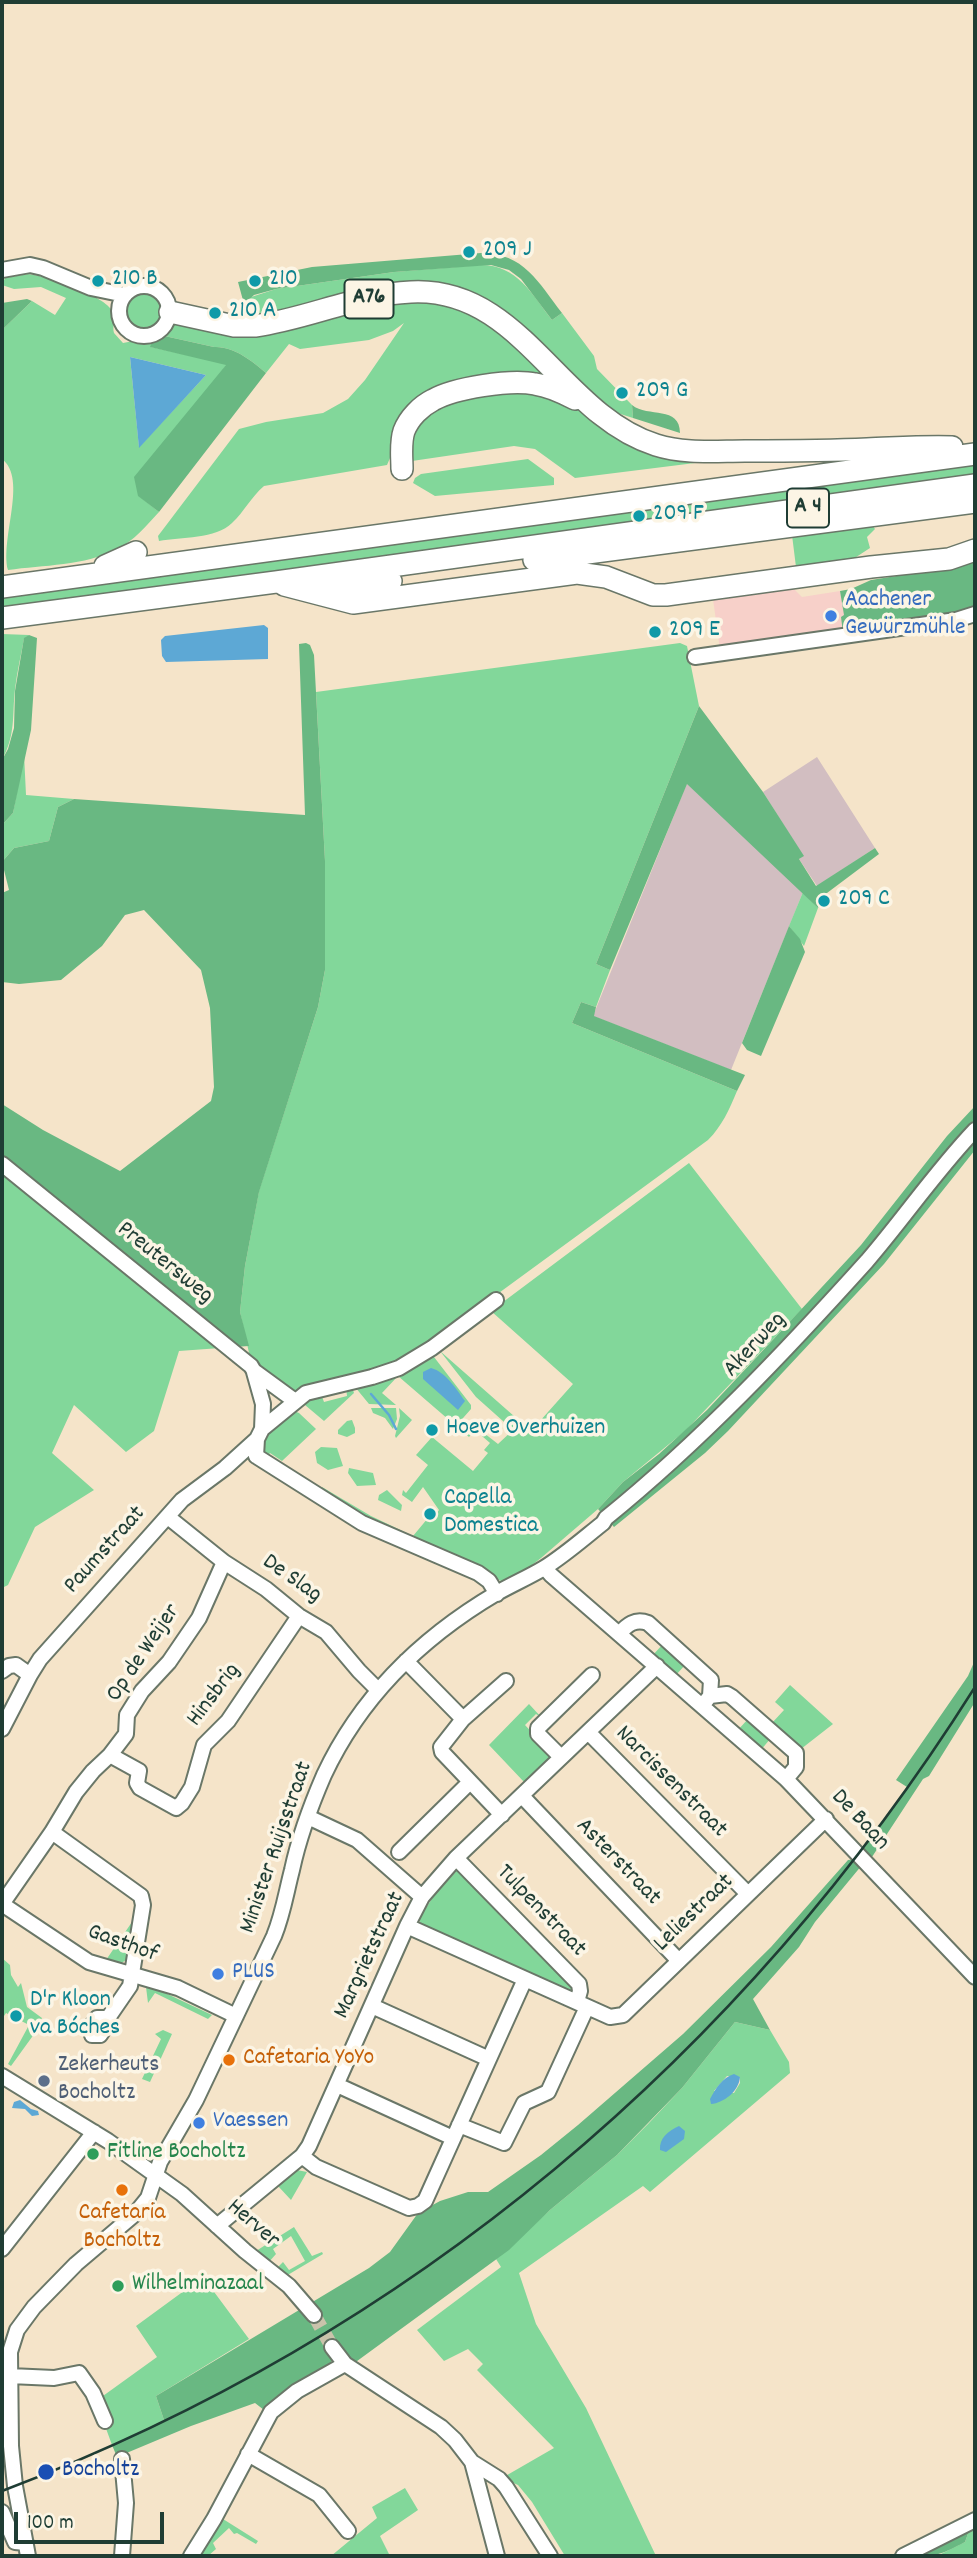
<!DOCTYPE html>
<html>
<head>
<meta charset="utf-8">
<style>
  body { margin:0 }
  #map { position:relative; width:977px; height:2558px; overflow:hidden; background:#f5e4c9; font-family:Dekko,sans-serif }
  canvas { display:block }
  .frame { position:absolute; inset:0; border:4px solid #1f3d34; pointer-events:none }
  .scale { position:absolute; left:14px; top:2512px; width:150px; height:32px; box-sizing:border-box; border:4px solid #1f3d34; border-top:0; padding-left:9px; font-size:21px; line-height:24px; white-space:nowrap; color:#1f3d34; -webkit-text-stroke:5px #fcf5e5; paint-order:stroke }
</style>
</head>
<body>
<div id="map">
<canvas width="977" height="2558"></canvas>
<div class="frame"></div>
<div class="scale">100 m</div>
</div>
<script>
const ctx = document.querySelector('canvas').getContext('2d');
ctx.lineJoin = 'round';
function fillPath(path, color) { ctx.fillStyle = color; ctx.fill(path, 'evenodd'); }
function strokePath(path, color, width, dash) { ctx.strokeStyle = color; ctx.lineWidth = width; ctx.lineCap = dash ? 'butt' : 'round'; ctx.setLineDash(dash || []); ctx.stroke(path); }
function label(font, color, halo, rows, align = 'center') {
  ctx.font = font + ' Dekko,sans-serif'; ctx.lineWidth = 7; ctx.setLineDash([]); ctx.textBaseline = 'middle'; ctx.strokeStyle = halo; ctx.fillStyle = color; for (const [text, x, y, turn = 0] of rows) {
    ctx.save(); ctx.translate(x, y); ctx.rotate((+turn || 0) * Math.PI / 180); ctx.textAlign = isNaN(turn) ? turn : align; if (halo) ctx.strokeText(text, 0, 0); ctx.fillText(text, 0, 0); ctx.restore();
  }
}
fillPath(new Path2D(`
  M793,588L802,597L840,591L845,616L843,633L720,650L713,599Z`), '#f7d0c9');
fillPath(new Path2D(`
  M817,757L875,848L817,886L799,859L803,856L763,792Z
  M687,783L803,892L731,1070L593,1016Z`), '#d2bec1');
fillPath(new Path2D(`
  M481,265C517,265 532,294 552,320L562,313L594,356L597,369L632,405L633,418L611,411L472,295L311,308L241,318L248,298L276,289L394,272Z
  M28,274C46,276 105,295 113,312C116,319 112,326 114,333L123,343L154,337L151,347L227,364L138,495L159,512C146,526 134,541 117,549C85,566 43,565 8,570C0,538 28,479 2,459V330L32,301L55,315L66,298L41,287L14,289L2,285L5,278ZM130,357L206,375L139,447Z
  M126 311a18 18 0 1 1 36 0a18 18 0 1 1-36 0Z
  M389,300L458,306L510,339L555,385L444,387L393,451L387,465L264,486C251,497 244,512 232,523C216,539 181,537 159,541L158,536L239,429L266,422L323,413L348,399L365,380L404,323L393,331L369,340L300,349L289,344L266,373C252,361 234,346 214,347L160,335L168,330L174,318L193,324Z
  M521,386L574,406L634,445L727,459L575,478L535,449L514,446L412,461L408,436L429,406Z
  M528,459L554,478V485L435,496L413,483L415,478L421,474Z
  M975,461V478L2,612V594Z
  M872,525L875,529L867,537L870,548L847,563L796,567L792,535Z
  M2,634L29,635L24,639C21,655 17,672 15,689C12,716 16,734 2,760Z
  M680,643L687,646L699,706L596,964L610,970L596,1007L581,1002L572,1023L737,1091C729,1110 722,1126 708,1140L466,1317L400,1361L294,1397L251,1362L240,1312L245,1266L259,1191L318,1007L325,970V861L316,692Z
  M24,754L26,795L74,799L58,807L49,841L14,848L2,862V825L13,813Z
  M803,892L818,908L804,946L789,926Z
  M2,1157L234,1347L179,1351L154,1431L126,1452L74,1405L52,1453L94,1490L35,1527L8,1585L2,1588Z
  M689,1163L802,1309L685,1431L623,1482L598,1509L541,1558L508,1584L381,1527L320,1491L322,1487L371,1516L413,1536L428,1518L431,1520L439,1510L423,1487L412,1502L402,1495L403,1490L406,1493L428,1465L416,1455L432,1437L473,1471L488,1453L484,1450L490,1443L475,1430L469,1437L462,1431L468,1425L473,1429L475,1426L498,1444L513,1430L476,1397L440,1351L531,1431L573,1384L491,1311Z
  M427,1356L434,1357L471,1405V1409L456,1426L398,1376L382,1393L396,1405L369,1404L355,1387Z
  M346,1387H352L354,1393L324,1421L305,1405L304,1401L321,1394L324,1402L347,1396Z
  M371,1408H396L397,1419L393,1429L385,1418L373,1413Z
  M399,1408L412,1420L396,1438L395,1436L400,1416Z
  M294,1411L299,1413L316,1429L282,1461L270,1453L267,1457C257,1437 278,1421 294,1411Z
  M352,1420L355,1428V1433L347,1437L338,1434V1430L347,1421Z
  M321,1447L337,1448L343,1466L328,1470L317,1463L315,1452Z
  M349,1468L373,1473L376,1485L357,1486L348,1473Z
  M387,1490L402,1505L401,1511L378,1500L379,1495Z
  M663,1644L686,1664L675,1676L652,1656Z
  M790,1685L833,1724L801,1749L771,1724L784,1710L775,1702Z
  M529,1704L542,1718L536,1714L525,1725L553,1755L525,1783L489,1745Z
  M748,1719L771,1738L760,1751L737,1731Z
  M460,1867L572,1982L575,1995L421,1924L419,1919L433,1897Z
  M132,1922L126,1960L120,1964L106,1960Z
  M2,1958L10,1965L11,1975L18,1987L21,1983L27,2007L42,2018L32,2037L11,2066L8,2064L29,2025L6,2013L2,2019Z
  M146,1987L161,1991L212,2015L208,2019L155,1993L148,2003Z
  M735,2022L770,2030L789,2062L790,2073L650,2192L643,2186L519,2273L536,2324L586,2408L656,2556H565L532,2502L518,2485L502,2478L554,2448L477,2370L483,2364L468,2349L444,2361L417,2330L501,2267L496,2259L550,2210L617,2155L648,2124L682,2088ZM727,2076L740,2077V2083L734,2093L714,2091Z
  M163,2030L172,2034L150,2082L142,2079L161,2039L155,2034Z
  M297,2170L307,2172L291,2200L278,2186Z
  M294,2227L312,2256L322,2252L323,2254L286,2276L276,2269L283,2262L289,2270L305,2261L291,2236L273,2249L276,2254L268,2263L256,2251Z
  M203,2277L249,2339L156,2396L164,2420L112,2445L96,2401L157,2357L136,2326Z
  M405,2488L418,2510L380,2536L390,2556H331L377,2518L372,2507Z
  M223,2519L258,2541L256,2544L237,2533L234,2534L229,2528L213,2543L216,2549L208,2556H200Z
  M975,2526V2556H937L965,2542L970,2528Z`), '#82d79a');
fillPath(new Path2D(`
  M481,253C524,253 538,282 562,313L552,320L521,279L509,270L491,265L394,272L276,289L254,295L244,304L238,282L312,267Z
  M27,299L32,301L2,330V303Z
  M160,335L214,347C234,346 252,361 266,373L159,512L138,496L134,477L226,365L150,347L154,337Z
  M632,405C648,418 680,405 680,433L633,418Z
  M975,559V610L843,633L841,617L844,615L840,591L851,589L871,580L953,567Z
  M29,635L37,638L31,730L13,813L2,825V760L8,749L14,728L15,691L24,638Z
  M306,643L310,645L314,655L325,861V970L318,1007L259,1192L245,1266L240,1312L249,1346L234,1347L2,1157V1104L43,1130L120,1171L211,1101L214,1087L210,1008L201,970L144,910L125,915L102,946L61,980L19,984L2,982V893L9,890L2,862L14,848L49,841L58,807L74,799L305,815L299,644Z
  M699,706L763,792L804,856L799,859L816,886L875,848L879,854L823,896L818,908L687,784L610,970L596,964Z
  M789,926L800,939L805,952L761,1056L747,1050L742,1043Z
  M581,1002L596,1007L594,1016L745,1075L737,1091L572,1023Z
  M975,1106V1150L884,1264L728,1431L705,1453L614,1527L598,1509L623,1482L659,1454L707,1410L782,1330L861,1245L947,1136Z
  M975,1660V1702L929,1776L923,1779L870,1860L862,1851L907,1787L896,1780L968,1676Z
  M856,1859L862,1865L815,1922L799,1947L753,1999L770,2030L735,2022L682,2088L617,2155L550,2210L509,2250L353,2364L330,2355L332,2361L324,2368L293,2384L264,2410L255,2403L191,2426L117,2457L112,2445L164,2420L156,2396L369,2268L390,2252L418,2213L440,2201L468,2192H488L541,2155L578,2125L683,2034L771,1947L848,1860Z
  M970,2528L965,2542C942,2554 939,2556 912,2556Z`), '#69b882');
fillPath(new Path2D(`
  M130,357L206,375L139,448Z
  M264,625L268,628V659L166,662L162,656L161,640L165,636Z
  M431,1368C446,1372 456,1389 465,1401L458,1410L423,1379V1372Z
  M734,2074L740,2077C739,2091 724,2103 711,2104L710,2099C716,2088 722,2078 734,2074Z
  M20,2100L31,2109L38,2111L39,2115L32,2116L25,2109L12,2108L14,2102Z
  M679,2126L685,2131L684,2139L666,2152L660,2150C659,2138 668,2131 679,2126Z`), '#5da8d5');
strokePath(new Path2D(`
  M371,1394L389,1415L396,1429`), '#5da8d5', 2.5);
strokePath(new Path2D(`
  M314,2315L332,2347`), '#cac3ab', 14, [14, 7]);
const minor = new Path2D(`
  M2,270L30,265L43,268L91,288L125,295
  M119 311a25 25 0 1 1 50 0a25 25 0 1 1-50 0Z
  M695,657L956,620L975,614
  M2,1164L251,1366L254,1371L295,1401
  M254,1372L263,1404L262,1429
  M256,1456L257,1439L262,1429L306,1393L372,1377L399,1368L432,1348L496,1300
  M256,1456L362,1523L478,1573L489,1581L497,1594
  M168,1517L224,1562L266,1589L299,1616L326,1632L359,1671L378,1690
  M224,1562L199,1618L169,1662L142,1691L127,1715L126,1734L110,1755L93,1771L76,1792L52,1832L2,1904L89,1962L178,1988L236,2016
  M545,1568L551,1575L786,1779L975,1977
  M619,1634C627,1625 635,1618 648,1623L711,1680L710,1696L702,1706
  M406,1661L463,1719
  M2,1671L9,1666L16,1665L30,1675
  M710,1696L727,1694L732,1697L796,1753V1767L786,1779
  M2,1729L30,1675L40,1659L182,1500L225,1468L257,1439
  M589,1733L748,1894
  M110,1755L139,1771L137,1783L140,1788L176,1808L182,1803L192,1787L204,1745L228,1721L299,1616
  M561,1757L538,1734V1728L592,1675
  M522,1796L679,1961
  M502,1815L442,1752L441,1747L463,1719L506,1681
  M308,1817L357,1840L422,1897
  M52,1832L141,1896L143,1905L130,1986L108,2018L106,2026L100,2035H92L90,2028L97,2018H108
  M399,1852L470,1782
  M456,1858L579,1984L580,1991L577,2002
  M407,1926L610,2017L623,2015L826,1819
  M372,2006L489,2059
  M2,2076L108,2141L182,2194L245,2251L289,2286L314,2315
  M337,2085L453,2138
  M459,2125L504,2143L524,2103L548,2092L587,2007
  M302,2156L316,2167L409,2208L418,2206L425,2201L525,1979
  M217,2226L302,2156L309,2146L407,1926L422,1897L456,1858L657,1666
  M2,2249L94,2132
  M332,2347L345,2364L441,2427L455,2440L472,2462L497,2556
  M10,2376L54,2378L79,2373L93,2393L105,2421
  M248,2454L319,2495L348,2531
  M122,2459L126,2503L122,2556
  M472,2462L499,2479L506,2487L550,2556
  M2,2512L15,2542L26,2543
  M28,2556L15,2486L11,2446L10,2352L17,2330L34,2307L76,2264L135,2214L148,2198L160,2162L196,2100L274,1936C283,1914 286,1893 292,1870C299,1837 311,1805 324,1775C361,1696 424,1636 497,1593C513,1584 529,1577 544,1568C565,1555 584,1538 603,1523L606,1518C701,1441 785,1352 867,1261C904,1218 936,1171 975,1130
  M191,2556L214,2519L271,2412L297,2391L345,2364
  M903,2556L975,2520`);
const highway = new Path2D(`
  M170,312L234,326H255C307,319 358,294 411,292C521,286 560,415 656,445C684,454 715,451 745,451C786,451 827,451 867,449C896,448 924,446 952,447
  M402,469C402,457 400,443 404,431C409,418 421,406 433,400C454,388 511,379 535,384C549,386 562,392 575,399
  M534,560L975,502
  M105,566L136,552
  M284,585L353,603L577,573L606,577L653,595H666L871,567L949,559L975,550
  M2,587L975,454
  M323,594L391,581
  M2,618L276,582L975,485`);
strokePath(minor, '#6a7768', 18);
strokePath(highway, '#6a7768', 24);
strokePath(minor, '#fff', 14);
strokePath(highway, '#fff', 21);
strokePath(new Path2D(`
  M2,2491C411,2336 742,2056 975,1687`), '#1f3d34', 2.5);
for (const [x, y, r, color] of [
  [469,252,7,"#0f9aa8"],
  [98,281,7,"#0f9aa8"],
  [255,281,7,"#0f9aa8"],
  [215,313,7,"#0f9aa8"],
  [622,393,7,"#0f9aa8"],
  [639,516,7,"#0f9aa8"],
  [831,616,7,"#3f7fe0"],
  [655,632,7,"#0f9aa8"],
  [824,901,7,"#0f9aa8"],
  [432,1430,7,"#0f9aa8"],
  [430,1514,7,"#0f9aa8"],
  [218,1974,7,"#3f7fe0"],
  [16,2016,7,"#0f9aa8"],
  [229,2060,7,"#e8710a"],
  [44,2081,7,"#5c6f8a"],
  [199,2123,7,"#3f7fe0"],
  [93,2154,7,"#2e9e5b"],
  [122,2190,7,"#e8710a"],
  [118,2286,7,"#2e9e5b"],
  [46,2472,9,"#1a4fb4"]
]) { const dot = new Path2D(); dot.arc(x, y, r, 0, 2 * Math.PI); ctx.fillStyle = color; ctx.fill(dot); strokePath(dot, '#fcf5e5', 2.5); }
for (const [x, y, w] of [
  [369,299,49],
  [808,508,42]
]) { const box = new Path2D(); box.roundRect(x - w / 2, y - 19.5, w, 39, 5); ctx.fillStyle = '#fcf5e5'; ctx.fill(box); strokePath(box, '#1f3d34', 2); }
label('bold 23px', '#1f3d34', null, [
  ["A76",369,299],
  ["A 4",808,508]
]);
label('24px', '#0d838f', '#fcf5e5', [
  ["209 J",483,252],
  ["210 B",112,281],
  ["210",269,281],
  ["210 A",229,313],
  ["209 G",636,393],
  ["209 F",653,516],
  ["209 E",669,632],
  ["209 C",838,901],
  ["Hoeve Overhuizen",446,1430],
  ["Capella",444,1500],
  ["Domestica",444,1528],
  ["D'r Kloon",30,2002],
  ["va Bóches",30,2030]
], 'left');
label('24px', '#366cbe', '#fcf5e5', [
  ["Aachener",845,602],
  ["Gewürzmühle",845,630],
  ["PLUS",232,1974],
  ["Vaessen",213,2123]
], 'left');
label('24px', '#1f3d34', '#fcf5e5', [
  ["Preutersweg",164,1264,39],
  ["Akerweg",756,1346,-47],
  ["Paumstraat",106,1551,-48],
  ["De Slag",291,1580,35],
  ["Op de Weijer",145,1654,-56],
  ["Hinsbrig",215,1696,-53],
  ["Narcissenstraat",670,1783,45],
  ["De Baan",859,1821,47],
  ["Minister Ruijsstraat",278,1848,-71],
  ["Asterstraat",617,1863,46],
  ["Tulpenstraat",540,1912,46],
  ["Leliestraat",695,1914,-44],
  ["Gasthof",122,1945,20],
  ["Margrietstraat",371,1956,-65],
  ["Herver",252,2225,41]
]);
label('24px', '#c56008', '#fcf5e5', [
  ["Cafetaria YoYo",243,2060],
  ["Cafetaria",122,2215,"center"],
  ["Bocholtz",122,2243,"center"]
], 'left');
label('24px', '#4e5e75', '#fcf5e5', [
  ["Zekerheuts",58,2067],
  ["Bocholtz",58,2095]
], 'left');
label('24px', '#27864d', '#fcf5e5', [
  ["Fitline Bocholtz",107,2154],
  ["Wilhelminazaal",132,2286]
], 'left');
label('24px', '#164399', '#fcf5e5', [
  ["Bocholtz",62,2472]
], 'left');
</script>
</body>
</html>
